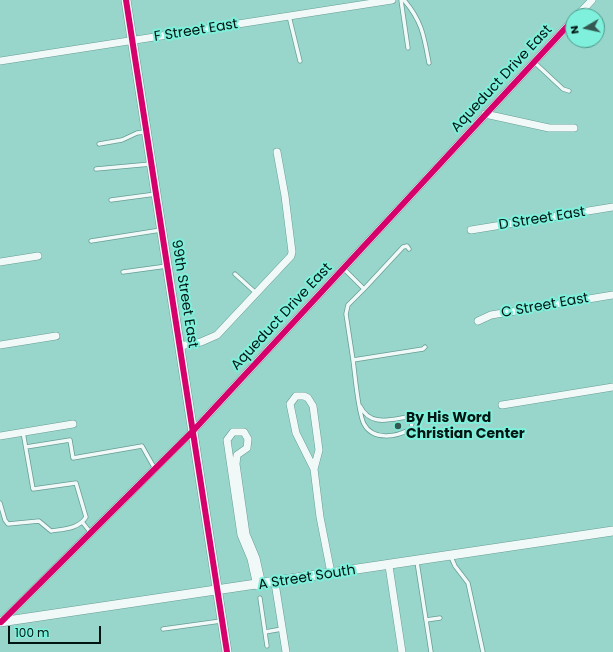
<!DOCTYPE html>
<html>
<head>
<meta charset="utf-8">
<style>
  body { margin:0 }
  #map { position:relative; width:613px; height:652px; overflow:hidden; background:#98d6cb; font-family:Poppins,sans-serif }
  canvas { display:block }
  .north { position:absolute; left:565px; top:8px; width:40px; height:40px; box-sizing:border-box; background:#7ef0db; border:1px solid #4c988a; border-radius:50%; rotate:261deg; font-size:11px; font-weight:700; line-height:16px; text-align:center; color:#001511 }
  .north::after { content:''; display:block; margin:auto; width:14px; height:18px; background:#355952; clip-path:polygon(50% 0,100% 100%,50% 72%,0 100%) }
  .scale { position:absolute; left:8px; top:626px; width:93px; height:18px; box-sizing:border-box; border:2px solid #001511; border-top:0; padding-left:5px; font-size:12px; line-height:14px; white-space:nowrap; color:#001511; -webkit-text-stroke:3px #7ef0db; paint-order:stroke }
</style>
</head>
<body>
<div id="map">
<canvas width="613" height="652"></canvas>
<div class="north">N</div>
<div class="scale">100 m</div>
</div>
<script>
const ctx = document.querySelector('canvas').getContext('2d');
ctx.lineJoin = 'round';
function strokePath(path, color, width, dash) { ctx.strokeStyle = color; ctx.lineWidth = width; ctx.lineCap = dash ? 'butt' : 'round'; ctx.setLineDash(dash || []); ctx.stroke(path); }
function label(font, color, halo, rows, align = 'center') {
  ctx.font = font + ' Poppins,sans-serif'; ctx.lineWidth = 4; ctx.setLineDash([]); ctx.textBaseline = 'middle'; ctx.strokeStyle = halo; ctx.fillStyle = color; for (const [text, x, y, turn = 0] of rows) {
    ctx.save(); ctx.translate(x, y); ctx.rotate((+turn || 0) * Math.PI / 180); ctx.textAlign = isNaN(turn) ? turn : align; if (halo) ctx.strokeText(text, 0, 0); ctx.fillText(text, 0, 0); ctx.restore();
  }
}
const service = new Path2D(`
  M401,0L408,48
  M404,0C422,21 424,36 429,63
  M289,16L300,61
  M534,62L563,89L569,91
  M99,144L122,140L137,133L145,132
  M96,169L151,164
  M111,200L156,194
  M91,241L161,230
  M343,268L364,289L348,305L346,314L353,360L423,349L425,347
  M123,272L167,266
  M235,274L256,293
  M364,289L403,247L407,246L409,249
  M353,360C355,374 358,413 364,424C373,441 396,437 411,429L412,422L407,417C388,420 370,426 360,406
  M26,447L70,440L73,458L142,446L155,469
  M0,503L5,520L8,524L39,521L51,531C63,529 79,529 86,517L76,483L33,489L23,432
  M83,523L91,533
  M451,557L455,566L468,583L483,652
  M417,562L431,652
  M260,598L267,646
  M426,620L440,618
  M163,629L221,621
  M265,632L282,629`);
const minor = new Path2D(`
  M577,16L592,0
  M0,61L392,0
  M485,114L549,128H574
  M471,230L613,207
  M0,262L38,256
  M478,321L491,315L613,295
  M0,345L56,336
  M180,346L201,342L217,335L291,256L292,252L285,196L277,152
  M502,405L613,387
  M0,436L73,424
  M314,469L296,433L290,404L296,396H304L308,398L313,406L319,450L314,469L320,517L331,573
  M389,566L402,652
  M275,583L286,652
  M257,586L251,559L241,535L227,440L233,432H244L248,439L247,448L237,455L236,464L246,534L256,558L262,585
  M1,622L193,431L573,20`);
const tertiary = new Path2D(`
  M126,0L227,652
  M0,622C205,593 409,562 613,531`);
strokePath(service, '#679d95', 5);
strokePath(minor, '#679d95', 8);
strokePath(tertiary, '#679d95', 10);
strokePath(service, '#f0f9f7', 3.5);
strokePath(minor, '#f0f9f7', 7);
strokePath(tertiary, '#f0f9f7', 9);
strokePath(new Path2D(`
  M126,0L227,652
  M1,622L193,431L573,20`), '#d6006c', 6);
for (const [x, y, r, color] of [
  [398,426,4,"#355952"]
]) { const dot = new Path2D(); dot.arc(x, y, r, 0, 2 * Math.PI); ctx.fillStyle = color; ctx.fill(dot); strokePath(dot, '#7ef0db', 1.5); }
label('14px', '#001511', '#7ef0db', [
  ["F Street East",196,31,-9],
  ["Aqueduct Drive East",502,79,-47],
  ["D Street East",542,219,-9],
  ["99th Street East",184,294,81],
  ["C Street East",545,306,-10],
  ["Aqueduct Drive East",282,317,-47],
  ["A Street South",307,578,-9]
]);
label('bold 14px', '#001511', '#7ef0db', [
  ["By His Word",406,418],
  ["Christian Center",406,434]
], 'left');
</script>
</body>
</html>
